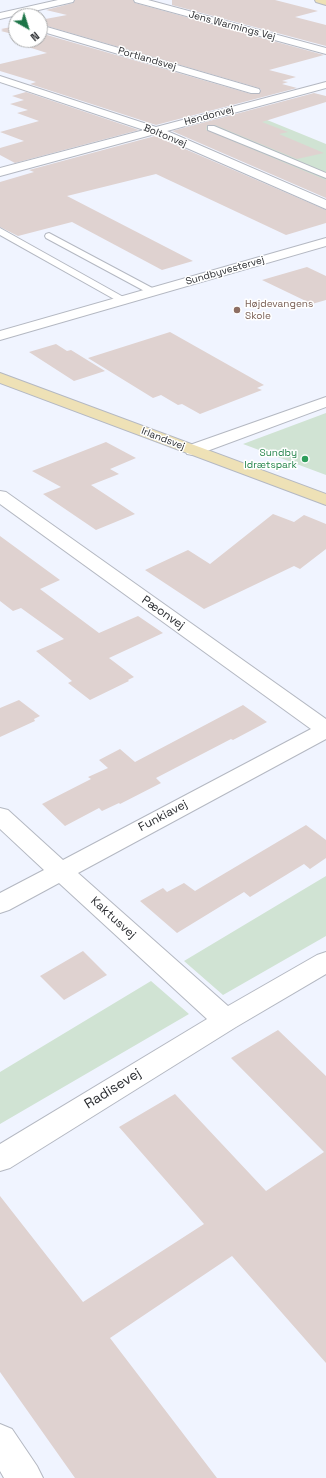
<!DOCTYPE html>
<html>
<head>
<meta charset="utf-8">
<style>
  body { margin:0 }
  #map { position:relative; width:326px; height:1478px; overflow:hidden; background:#f0f4ff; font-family:"Space Grotesk",sans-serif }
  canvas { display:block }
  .north { position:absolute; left:8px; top:8px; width:40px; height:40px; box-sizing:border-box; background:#fff; border:1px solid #aaabac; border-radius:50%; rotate:141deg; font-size:11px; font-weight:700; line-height:16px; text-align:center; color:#2a2c30 }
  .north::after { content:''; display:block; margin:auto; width:14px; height:18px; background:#1c7447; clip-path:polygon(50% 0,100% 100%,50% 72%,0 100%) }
</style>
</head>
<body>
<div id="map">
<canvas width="326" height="1478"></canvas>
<div class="north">N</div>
</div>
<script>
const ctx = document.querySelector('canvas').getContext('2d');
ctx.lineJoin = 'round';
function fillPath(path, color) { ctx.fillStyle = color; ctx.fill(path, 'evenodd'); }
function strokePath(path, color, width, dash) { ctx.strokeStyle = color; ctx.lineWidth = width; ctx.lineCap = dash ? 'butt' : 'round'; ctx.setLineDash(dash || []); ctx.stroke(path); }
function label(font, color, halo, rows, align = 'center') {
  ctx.font = font + ' "Space Grotesk",sans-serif'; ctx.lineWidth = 3; ctx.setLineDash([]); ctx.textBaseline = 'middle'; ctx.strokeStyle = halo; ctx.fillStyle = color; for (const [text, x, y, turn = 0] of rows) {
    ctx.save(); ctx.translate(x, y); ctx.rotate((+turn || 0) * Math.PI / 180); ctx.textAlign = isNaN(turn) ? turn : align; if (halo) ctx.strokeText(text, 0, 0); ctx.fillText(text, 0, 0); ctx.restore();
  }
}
fillPath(new Path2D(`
  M250,113L326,144V194L190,129Z
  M326,413V475L243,444Z
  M326,876V936L223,995L184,961Z
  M151,981L189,1014L0,1124V1072Z`), '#d0e3d3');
fillPath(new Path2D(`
  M75,0H133L135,3L324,55L269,70L296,77L282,81L288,82L282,84L297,88L156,125L30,84L36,82L0,71V64L47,53L25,46L32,44L20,40H40V33L251,94H259L261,90L259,88L40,24V20L67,15L46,10L73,3Z
  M172,0H275L318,11L295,17L326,25V46L172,5Z
  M16,26V35L1,31L3,30L1,29Z
  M26,92L139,130L15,163L0,155V148L24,141L0,132L39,121L17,113L28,110L10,104L24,100L12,96Z
  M314,93L326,96V102L262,122L288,132L279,134L324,153L297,159L215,125H207L206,130L326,180V198L172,131Z
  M155,136L326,210V223L286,235L156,174L67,196L193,261L162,270L72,222L18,236L0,227V182L34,172L29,170Z
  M307,267L326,276V300L312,304L262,280Z
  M170,332L264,385L257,388L262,390L200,414L182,404L178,405L161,395L153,398L88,358Z
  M56,344L67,351L71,350L105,371L74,381L29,352Z
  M106,442L136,458L110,469L119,474L91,485L135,514L96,530L43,494L61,487L32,471Z
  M273,514L294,522L304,515L326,524V549L300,569L294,566L204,609L145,570L188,550L210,564Z
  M0,536L60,580L40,589L99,633L138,616L163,633L109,658L134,677L128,680L129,681L90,700L68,683L72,681L36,651L64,639L21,608L13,611L0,601Z
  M19,700L40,716L34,719L35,721L0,737V708Z
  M243,705L267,722L233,740L231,739L156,778L161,783L120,804L119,803L102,811L99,808L65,826L42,804L91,779L88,777L108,768L99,760L120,749L135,762Z
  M306,825L326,840V858L310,869L304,864L250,897L244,892L177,933L140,901L163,888L167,892L184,883L195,891Z
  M83,951L107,975L64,1000L40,976Z
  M278,1030L326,1076V1363L232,1256L110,1338L217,1478H75L0,1372V1196L83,1302L204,1224L119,1127L175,1094L266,1191L324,1152L231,1058Z`), '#dfd2d0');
const lane = new Path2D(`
  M208,126H214L326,173V178L208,130Z
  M0,228L127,299L129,301L124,304L121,303L0,235Z
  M49,233L156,290L158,292L156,294H150L46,238L45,236L46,234Z`);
const street = new Path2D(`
  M58,0H74L73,2L0,19V13Z
  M134,0H148L326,48V54L135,2Z
  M40,25L259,89L260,91L259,93H251L40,31Z
  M0,76L156,127L326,82V88L167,131L326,200V209L155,134L0,176V168L144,130L0,82Z
  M326,238V246L0,340V331Z
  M326,397V407L199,454L193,455L187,454L185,450L187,446Z
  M0,491L6,492L326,719V739L78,873L228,1006L317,955L326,952V974L236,1027L10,1168L0,1171V1144L207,1019L59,883L9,910L0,913V893L44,870L0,829V808L8,810L63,860L311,729L0,504Z
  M0,1424L12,1429L37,1466L43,1478H4L0,1471Z`);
const secondary = new Path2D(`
  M315,0H326V5L316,2Z
  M0,373L326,494V505L0,383Z`);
strokePath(lane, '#b4b8c2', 2);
strokePath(street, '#b4b8c2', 2);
strokePath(secondary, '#b4b8c2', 2);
fillPath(lane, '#fff');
fillPath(street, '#fff');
fillPath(secondary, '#eee1b6');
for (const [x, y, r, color] of [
  [237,310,4,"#8d6e63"],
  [305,459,4,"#2e9e5b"]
]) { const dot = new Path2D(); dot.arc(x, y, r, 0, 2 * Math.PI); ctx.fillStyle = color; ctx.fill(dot); strokePath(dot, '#fff', 1.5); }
label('10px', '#2a2c30', '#fff', [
  ["Jens Warmings Vej",232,26,15],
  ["Portlandsvej",147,59,16],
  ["Hendonvej",209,116,-15],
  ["Boltonvej",165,136,22],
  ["Sundbyvestervej",225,271,-16],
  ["Irlandsvej",163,439,21]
]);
label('10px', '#785e54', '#fff', [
  ["Højdevangens",245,304],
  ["Skole",245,316]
], 'left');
label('10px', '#27864d', '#fff', [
  ["Sundby",297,453],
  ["Idrætspark",297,465]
], 'right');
label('12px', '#2a2c30', '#fff', [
  ["Pæonvej",163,613,35],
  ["Funkiavej",163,816,-28],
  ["Kaktusvej",113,918,42]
]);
label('14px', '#2a2c30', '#fff', [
  ["Radisevej",113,1089,-32]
]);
</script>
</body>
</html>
